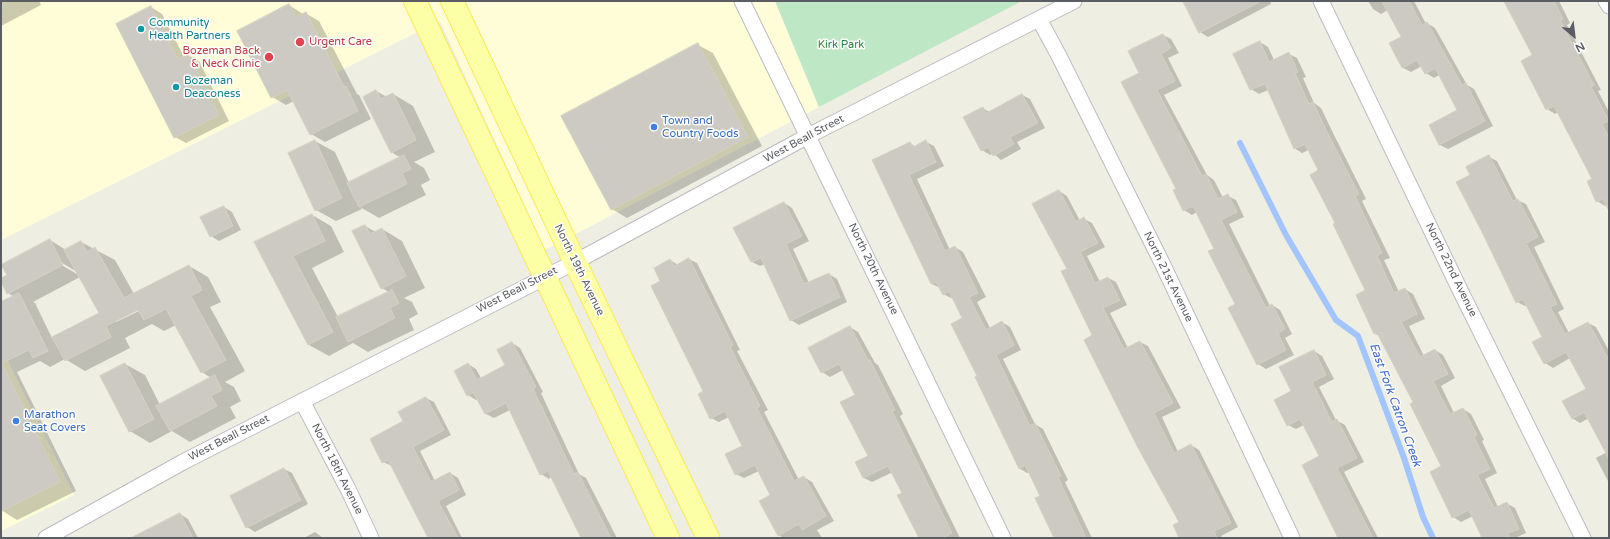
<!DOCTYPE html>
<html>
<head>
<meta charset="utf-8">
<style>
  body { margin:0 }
  #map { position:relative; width:1610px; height:539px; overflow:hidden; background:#efeee3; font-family:"Varela Round",sans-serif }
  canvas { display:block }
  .frame { position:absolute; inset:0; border:2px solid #5b5d64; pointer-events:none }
  .north { position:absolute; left:1554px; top:16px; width:40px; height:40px; -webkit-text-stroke:3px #fff; paint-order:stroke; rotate:152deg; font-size:11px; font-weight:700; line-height:16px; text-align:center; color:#5b5d64 }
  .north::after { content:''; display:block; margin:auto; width:14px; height:18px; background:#5b5d64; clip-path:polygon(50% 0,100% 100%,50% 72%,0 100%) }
</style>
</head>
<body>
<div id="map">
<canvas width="1610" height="539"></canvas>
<div class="frame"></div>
<div class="north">N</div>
</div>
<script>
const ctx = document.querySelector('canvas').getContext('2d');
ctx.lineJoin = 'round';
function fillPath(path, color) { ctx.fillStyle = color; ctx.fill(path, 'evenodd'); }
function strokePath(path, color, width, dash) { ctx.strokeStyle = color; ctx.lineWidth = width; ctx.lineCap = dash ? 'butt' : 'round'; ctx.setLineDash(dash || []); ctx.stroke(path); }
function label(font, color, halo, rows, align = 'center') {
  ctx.font = font + ' "Varela Round",sans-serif'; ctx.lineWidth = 3; ctx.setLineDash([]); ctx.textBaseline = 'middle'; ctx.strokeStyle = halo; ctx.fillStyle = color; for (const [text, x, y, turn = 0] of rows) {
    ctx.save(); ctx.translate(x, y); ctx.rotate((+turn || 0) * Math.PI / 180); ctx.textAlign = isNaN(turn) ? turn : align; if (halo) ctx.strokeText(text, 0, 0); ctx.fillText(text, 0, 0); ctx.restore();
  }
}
fillPath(new Path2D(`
  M1,1H775L819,107L545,250L440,21L1,240Z
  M1,347L74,495L1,531Z`), '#fffdd7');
fillPath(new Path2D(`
  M775,1H1022L819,107Z`), '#bee8c5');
fillPath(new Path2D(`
  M1,1H39L41,5L1,26Z
  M1193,1H1270L1271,4L1208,37L1200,32Z
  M1368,1H1414L1426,24L1427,23L1435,28L1467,85L1474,89L1493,126L1448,149L1440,145L1430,125L1458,111L1439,75L1434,78L1426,73L1422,66L1411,72L1403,68L1390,44L1402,37L1388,10L1381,14L1373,9Z
  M1505,1H1559L1570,23L1567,25L1601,90L1598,91L1609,112V204L1605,206L1597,201L1594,179L1558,112L1555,114L1547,109L1533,55Z
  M289,5L303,14L305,13L319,21L357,94L359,95L371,119L325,142L311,134L294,101L286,105L272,97Z
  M151,7L162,14L184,57L188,55L199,61L229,121L186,143L175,137Z
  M1163,35L1171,39L1179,53L1168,58L1182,86L1164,95L1207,175L1214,180L1223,198L1228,196L1236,200L1244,217L1229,224L1270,306L1272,305L1280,310L1292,334L1285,338L1294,355L1266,369L1258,364L1215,249L1197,212L1192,215L1184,210L1140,73L1129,52Z
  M1260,42L1268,47L1274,60L1289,54L1297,58L1306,77L1303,78L1314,103L1321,108L1335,137L1366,199L1362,201L1390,258L1384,260L1399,292L1405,289L1413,294L1425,319L1409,326L1424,356L1435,350L1443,355L1455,378L1441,386L1454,413L1463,409L1471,414L1484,440L1482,441L1497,473L1485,479L1498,507L1506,503L1515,508L1526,533L1515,538H1483L1473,516L1461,522L1453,517L1442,467L1414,403L1380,336L1375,334L1367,291L1336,224L1320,171L1309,150L1302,153L1294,148L1268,90L1259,94L1251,89Z
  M698,45L713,53L762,146L627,218L612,209Z
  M376,91L387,97L393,94L413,106L435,152L414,162L424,168L430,180L421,185L426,195L379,218L360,207L362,209L336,221L316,210L315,141L335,152L349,183L401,158L391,152Z
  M1022,95L1030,99L1045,128L1017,142L1021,149L1001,160L993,153L990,155L982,150L983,108L989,112Z
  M926,142L934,146L944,166L917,179L950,250L955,247L963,252L986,297L977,302L990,328L1002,322L1010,327L1021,350L1003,359L1035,424L1043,429L1068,480L1065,482L1092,538H1055L1041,496L1030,472L1027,473L1019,468L978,377L964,319L953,298H951L943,294L940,288L932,284L874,161L910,143L916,147Z
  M1489,157L1497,161L1517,200L1526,204L1545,242L1534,247L1564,309L1558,312L1569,333L1588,323L1596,327L1609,351V483L1596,458L1607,452L1589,418L1580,423L1572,418L1587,389L1570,358L1553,368L1545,363L1543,337L1527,305L1525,306L1517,302L1471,175Z
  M1059,191L1067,196L1080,221L1084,219L1092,223L1105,247L1087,256L1100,282L1108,278L1116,282L1127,305L1110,313L1128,348L1140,342L1148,346L1181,408L1162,417L1178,452L1191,445L1199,450L1238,527L1221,536L1222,538H1181L1180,523L1093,336L1068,269Z
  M784,203L792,208L809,241L793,249L809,283L829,274L837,279L847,302L799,325L791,320L765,264L760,266L752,262L735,229Z
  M224,207L232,212L241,230L219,241L211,236Z
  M312,215L331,226L344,252L312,268L338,317L389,292L382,288L365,226L376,232L382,229L402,241L425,288L404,298L412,302L418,314L409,319L414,330L368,352L353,343L329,356L309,345L256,243Z
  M50,240L66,250L81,242L115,260L134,294L189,266L208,277L221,302L210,307L245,371L225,382L234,387L241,401L230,407L236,418L190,442L172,431L150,443L130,431L125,364L145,375L160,405L211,378L202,372L176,325L164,331L152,324L125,338L130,348L85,371L65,359L50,367L40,361L17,372L76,491L17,520L1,510V304L14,297L8,293L1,279L8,275ZM59,261L77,272V274L58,263ZM80,277L101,313L52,338L35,303L33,302ZM142,307L143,309L116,322V320Z
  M689,259L697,263L740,350L737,351L768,410L764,412L799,480L804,477L812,482L834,521L817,530L822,538H783L779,535L771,496L759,471L744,478L736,474L743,446L729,417L719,422L711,418L705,392L662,281L670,260L678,265Z
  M850,327L858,332L875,363L878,365L903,414L900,416L960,538H920L903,493L893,472L872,482L864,478L857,463L869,457L856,395L843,370L830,377L822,372Z
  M512,343L520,348L543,392L541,393L579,474L586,478L617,538H583L551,477L549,479L541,474L510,410L494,418L486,414L478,399L476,400L468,395V364L476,369L481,378L506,365Z
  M1314,351L1322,356L1334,379L1319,387L1336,420L1345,425L1364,462L1344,472L1378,538H1340L1320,456L1304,425L1296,429L1288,425L1293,391Z
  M426,398L434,402L451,435L420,451L435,481L450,473L458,478L466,495L446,506L462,538H432L392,466L383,462L404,421Z
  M284,469L292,473L308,504L255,532L247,527Z
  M180,514L188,519L198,538H133Z
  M315,532L323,538H304Z`), '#0003');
strokePath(new Path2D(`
  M1240,143L1286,235L1336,320L1358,336L1404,458L1423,517L1433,538`), '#a2c5ff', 6);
const building = new Path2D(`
  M1183,1H1261L1199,33Z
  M1382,1H1409L1422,25L1427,22L1462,85L1466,83L1485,121L1439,145L1429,125L1457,110L1435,68L1425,74L1417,60L1402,68L1389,43L1401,37Z
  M1504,1H1554L1563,19L1560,20L1594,85L1591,87L1609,121L1602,124L1609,137V211L1603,199L1596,202L1587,181L1592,179L1554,106L1546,110L1521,61L1532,55Z
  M289,4L296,17L306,12L344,87L346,86L358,111L310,135L287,90L271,98L237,31Z
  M151,6L178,59L188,54L219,115L174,138L116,24Z
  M1163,34L1171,48L1161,54L1175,81L1157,90L1202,176L1206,174L1218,199L1228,194L1237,212L1221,220L1266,308L1272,304L1285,329L1278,333L1286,350L1257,365L1228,308L1235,304L1208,251L1214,249L1193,206L1183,211L1173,190L1176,189L1121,82L1139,73L1128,51Z
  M1260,41L1269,62L1289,52L1298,72L1295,73L1309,104L1313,102L1327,132L1359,194L1355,196L1382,253L1377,256L1394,293L1405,288L1417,314L1401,322L1420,357L1435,349L1448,374L1433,381L1450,414L1463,408L1477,435L1474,437L1490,469L1477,475L1494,508L1507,502L1519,529L1508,533L1510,538H1482L1469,510L1452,518L1430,472L1441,466L1410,404L1413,402L1377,333L1374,334L1356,295L1365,290L1333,224L1335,223L1310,175L1318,170L1305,144L1294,149L1265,84L1250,90L1233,54Z
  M698,43L748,137L611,210L561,116Z
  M376,90L381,99L393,93L416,140L391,153L363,97Z
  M1022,94L1038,123L1010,137L1014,144L993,156L988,147L981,151L963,117L983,107L986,113Z
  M315,140L342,198L315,211L288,153Z
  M926,140L936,162L909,175L945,251L955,246L978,293L969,297L986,330L1002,321L1014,345L996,355L1030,426L1035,423L1061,476L1058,477L1086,538H1054L1035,498L1040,496L1025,465L1019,469L975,377L977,376L951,324L962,318L949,291L943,295L936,282L931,284L872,160L910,142L913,147Z
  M404,155L411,169L402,173L407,184L359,207L347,183Z
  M1489,155L1513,201L1518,199L1538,237L1526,243L1557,304L1550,307L1565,334L1588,322L1609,360V459L1584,412L1572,419L1562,401L1586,389L1566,352L1544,364L1532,342L1542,337L1523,299L1516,303L1483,234L1456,182L1470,175L1466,167Z
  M1059,190L1076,222L1084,217L1098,243L1080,252L1095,283L1108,277L1120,300L1103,308L1124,349L1140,341L1173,403L1154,413L1174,453L1191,444L1231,523L1214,531L1217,538H1179L1173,525L1179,522L1137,446L1084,340L1092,335L1061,271L1067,269L1032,204Z
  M784,202L802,236L786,244L804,284L829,273L840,297L790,321L761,258L751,262L733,228Z
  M224,206L233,226L210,237L200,217Z
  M312,214L325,241L293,256L333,332L308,345L254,242Z
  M365,225L370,234L382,228L406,276L381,289L352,231Z
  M50,239L63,265L7,294L1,282V278L7,275L1,265Z
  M81,241L87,252L95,247L124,298L189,265L202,290L191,296L226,360L201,373L166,309L144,320L138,310L106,326L111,337L65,361L52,337L99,313L64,250Z
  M689,258L733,345L730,347L760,406L757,408L794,481L804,476L826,516L802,530L799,524L778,536L759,501L770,495L755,465L735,475L725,454L742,446L739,440L725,411L710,419L698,394L703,391L651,286L660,281L654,268L670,259L674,266Z
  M392,290L399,303L390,308L395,318L348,342L336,317Z
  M19,293L48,351L33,358L29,350L2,363L60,482L1,511V302Z
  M850,326L868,360H870L895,410L892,411L952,533L943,538H919L897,495L902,493L888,466L863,478L855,462L868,456L840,402L855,395L839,364L821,373L808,348Z
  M512,342L536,387L533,389L574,474L578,472L611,538H581L548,471L540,475L506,403L485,414L473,392L467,396L454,371L468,363L477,380L505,365L497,350Z
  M1314,350L1326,375L1312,382L1332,422L1337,419L1357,458L1337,468L1373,538H1338L1302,465L1319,456L1300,419L1287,426L1274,400L1291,391L1279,367Z
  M125,363L154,419L129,432L100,376Z
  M215,375L222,390L211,396L217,406L170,431L156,406Z
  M426,397L444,430L413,447L431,482L450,472L459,490L438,501L458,538H428L388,460L382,463L370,439L403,421L398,412Z
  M284,468L301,500L246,528L230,496Z
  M180,513L193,538H131Z`);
fillPath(building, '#cccac2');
strokePath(building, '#d4d1c1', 1);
const street = new Path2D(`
  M742,1L1003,538
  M1321,1L1460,290L1583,538
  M1606,1L1609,6
  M1039,19L1059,56L1163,265L1292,538
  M302,401L348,489L371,538
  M46,538L183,462L575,262L808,136L1074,1`);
const primary = new Path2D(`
  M415,1L668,538
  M452,1L575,262L708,538`);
strokePath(street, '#babcc2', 17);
strokePath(primary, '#f9e951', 24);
strokePath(street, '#fff', 15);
strokePath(primary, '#fdffa7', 22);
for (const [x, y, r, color] of [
  [141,29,4,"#0f9aa8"],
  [300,42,5,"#e0444e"],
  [269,57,5,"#e0444e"],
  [176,87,4,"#0f9aa8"],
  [654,127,4,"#3f7fe0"],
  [16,421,4,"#3f7fe0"]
]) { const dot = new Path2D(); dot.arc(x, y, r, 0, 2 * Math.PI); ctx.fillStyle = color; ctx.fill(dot); strokePath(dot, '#fff', 1.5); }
label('11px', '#0d838f', '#fff', [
  ["Community",149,23],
  ["Health Partners",149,36],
  ["Bozeman",184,81],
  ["Deaconess",184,94]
], 'left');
label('11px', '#be3a42', '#fff', [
  ["Urgent Care",309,42],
  ["Bozeman Back",260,51,"right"],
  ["& Neck Clinic",260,64,"right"]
], 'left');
label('11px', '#2f8142', '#fff', [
  ["Kirk Park",841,45]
]);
label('11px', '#366cbe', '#fff', [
  ["Town and",662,121],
  ["Country Foods",662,134],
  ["Marathon",24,415],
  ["Seat Covers",24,428]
], 'left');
label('11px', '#5b5d64', '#fff', [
  ["West Beall Street",804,139,-28],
  ["North 20th Avenue",873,269,64],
  ["North 19th Avenue",579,270,64],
  ["North 22nd Avenue",1451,270,64],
  ["North 21st Avenue",1168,277,64],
  ["West Beall Street",517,290,-27],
  ["West Beall Street",229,438,-27],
  ["North 18th Avenue",337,469,63]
]);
label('italic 12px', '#3e68c9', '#fff', [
  ["East Fork Catron Creek",1395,405,70]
]);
</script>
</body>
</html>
